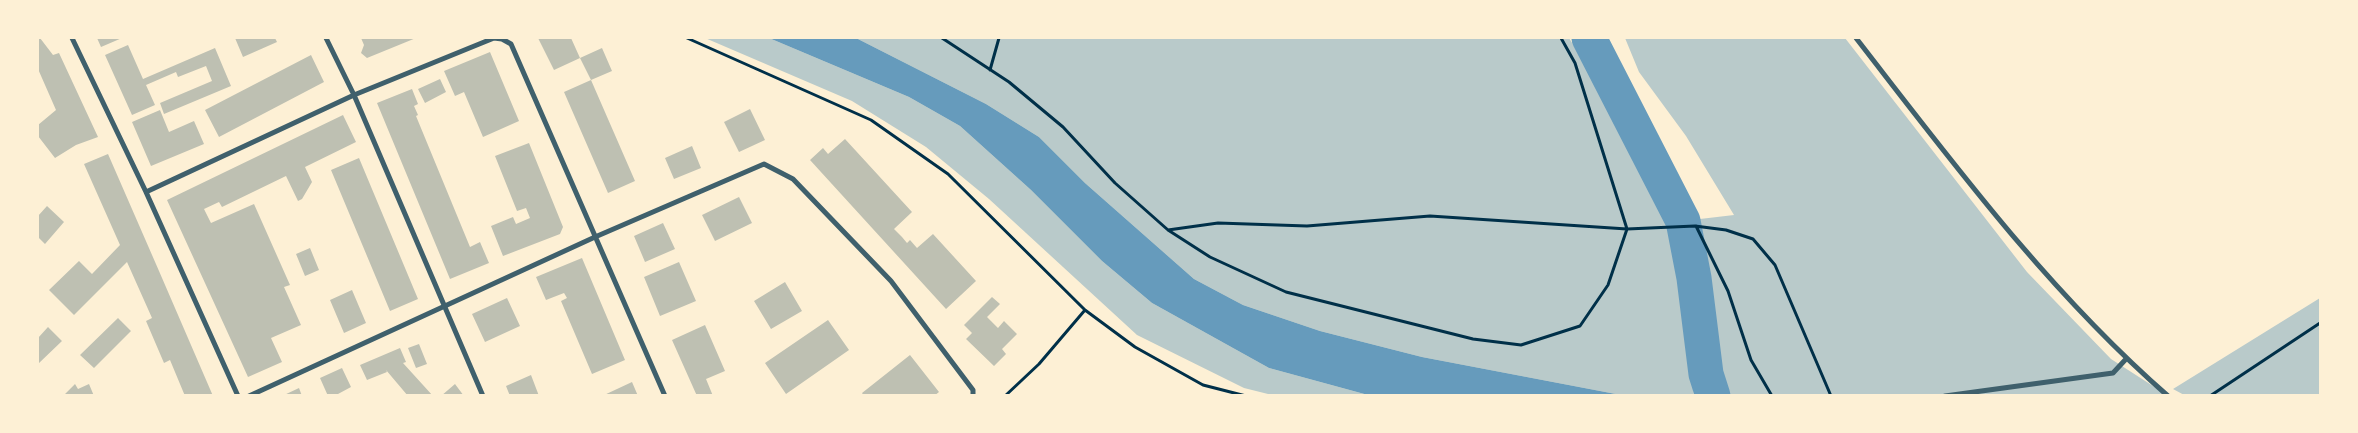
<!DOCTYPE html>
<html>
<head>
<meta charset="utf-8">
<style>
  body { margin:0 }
  #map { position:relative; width:2358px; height:433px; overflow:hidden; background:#fdf0d5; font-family:Cabin,sans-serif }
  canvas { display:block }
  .frame { position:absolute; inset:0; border:39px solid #fdf0d5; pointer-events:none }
</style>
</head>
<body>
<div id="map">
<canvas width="2358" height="433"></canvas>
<div class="frame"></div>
</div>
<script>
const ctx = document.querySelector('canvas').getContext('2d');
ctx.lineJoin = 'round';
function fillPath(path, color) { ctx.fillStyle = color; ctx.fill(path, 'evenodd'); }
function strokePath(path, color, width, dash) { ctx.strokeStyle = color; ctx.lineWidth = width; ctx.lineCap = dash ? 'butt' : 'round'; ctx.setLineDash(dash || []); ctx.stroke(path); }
fillPath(new Path2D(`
  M705,38H769L909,97L960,126L1031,190L1102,261L1152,303L1269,368L1368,395H1272L1244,388L1137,335L989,199L926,147L852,101Z
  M856,38H1569L1676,211L1694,395H1621L1422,357L1320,331L1243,305L1194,279L1085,183L1039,137L986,104Z
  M1625,38H1845L2027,272L2111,359L2167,395H1727L1694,278L1683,221L1734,215L1686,136L1639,72Z
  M2320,298V395L2186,396L2173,389Z`), '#b9caca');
fillPath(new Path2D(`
  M769,38H856L986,104L1039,137L1085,183L1194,279L1243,305L1320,331L1422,357L1621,395H1368L1269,368L1152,303L1102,261L1031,190L960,126L909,97Z`), '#669bbc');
strokePath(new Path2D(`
  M1589,38L1683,221L1694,278L1706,374L1713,396`), '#669bbc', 35);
fillPath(new Path2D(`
  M38,38H40L53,55L59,53L98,137L76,145L55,158L38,136V125L56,110L38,69Z
  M97,38H122L101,47Z
  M235,38H275L277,42L243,57Z
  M361,38H416L367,58L361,53L364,45Z
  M538,38H571L580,58L554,70Z
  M128,45L143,79L215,48L231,86L164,114L160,103L212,81L206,66L178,77L176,72L146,85L155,105L132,115L105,55Z
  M602,48L612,71L591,80L635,181L608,193L564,92L591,80L580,58Z
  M490,52L519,121L483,137L464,92L455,96L444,71Z
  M311,55L324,82L219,137L205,110Z
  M440,79L446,92L425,103L418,89Z
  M412,89L418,104L414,106L418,115L416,116L470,247L480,242L489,263L450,279L377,103Z
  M750,109L765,140L739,152L724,122Z
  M160,110L169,132L194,121L204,144L151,166L132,122Z
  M343,115L356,142L305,167L312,182L302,199L298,201L286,176L222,207L219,202L204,209L211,223L254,204L290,285L284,287L301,325L271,338L282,362L248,377L167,200Z
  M845,139L912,212L894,229L902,237L907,243L910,240L917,248L933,234L976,281L946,309L810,160L823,148L828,154Z
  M529,143L563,227L560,234L503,256L491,226L513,217L516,224L530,218L526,208L517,211L495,156Z
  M692,146L701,168L674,179L665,158Z
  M108,154L159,271L213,396H185L170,360L164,363L146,321L152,318L127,262L74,315L49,290L79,261L92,274L120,245L84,164Z
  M359,158L418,299L390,311L331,170Z
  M739,197L752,223L715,241L702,215Z
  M47,206L64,222L45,244L38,237V216Z
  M663,223L675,249L645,262L634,236Z
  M310,248L319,270L305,276L296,254Z
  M582,258L625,360L592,374L561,301L567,298L564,293L546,300L536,277Z
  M679,262L696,301L660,316L644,277Z
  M785,282L802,311L771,329L754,301Z
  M352,290L366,323L344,333L330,300Z
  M992,297L1000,304L987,317L998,328L1004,321L1017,334L1002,349L1006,354L994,366L966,339L972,333L964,325Z
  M507,298L520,326L485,342L472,314Z
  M118,318L131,331L94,368L80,355Z
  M828,320L849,350L786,394L765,363Z
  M705,325L725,371L706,379L713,396H697L672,340Z
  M48,327L62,341L38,364V338Z
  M419,344L427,364L416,368L408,348Z
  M400,348L406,362L403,363L433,396H408L386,370L387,372L367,380L360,365Z
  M910,355L939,392L934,396H864L862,393Z
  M342,368L351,387L338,394L339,396H328L320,378Z
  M531,375L539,396H510L506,386Z
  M632,382L638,396H602Z
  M75,384L78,389L89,384L94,396H63Z
  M455,384L464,396H441Z
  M299,388L302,396H282Z`), '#bec0b2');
strokePath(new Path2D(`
  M687,38L871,120L948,174L1085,310L1135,347L1203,385L1246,396
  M942,38L1009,82L1063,127L1115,183L1168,230L1210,257L1286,292L1473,339L1521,345L1580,326L1608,285L1627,229L1575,63L1561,38
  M990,70L999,38
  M1696,226L1728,291L1751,360L1772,396
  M1168,230L1218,223L1307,226L1430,216L1627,229L1695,226L1726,230L1753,239L1775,265L1831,396
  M1005,396L1039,364L1085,310
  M2210,396L2320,323`), '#003049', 3);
strokePath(new Path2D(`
  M72,38L146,192L238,396
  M326,38L354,95L483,396
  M1856,38C1953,163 2048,291 2168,396
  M146,192L354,95L494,38L502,39L511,44L665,396
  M249,396L595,237L764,164L793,179L891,281L973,390V396
  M1945,396L2113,373L2126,359`), '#3f606c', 5);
</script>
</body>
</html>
